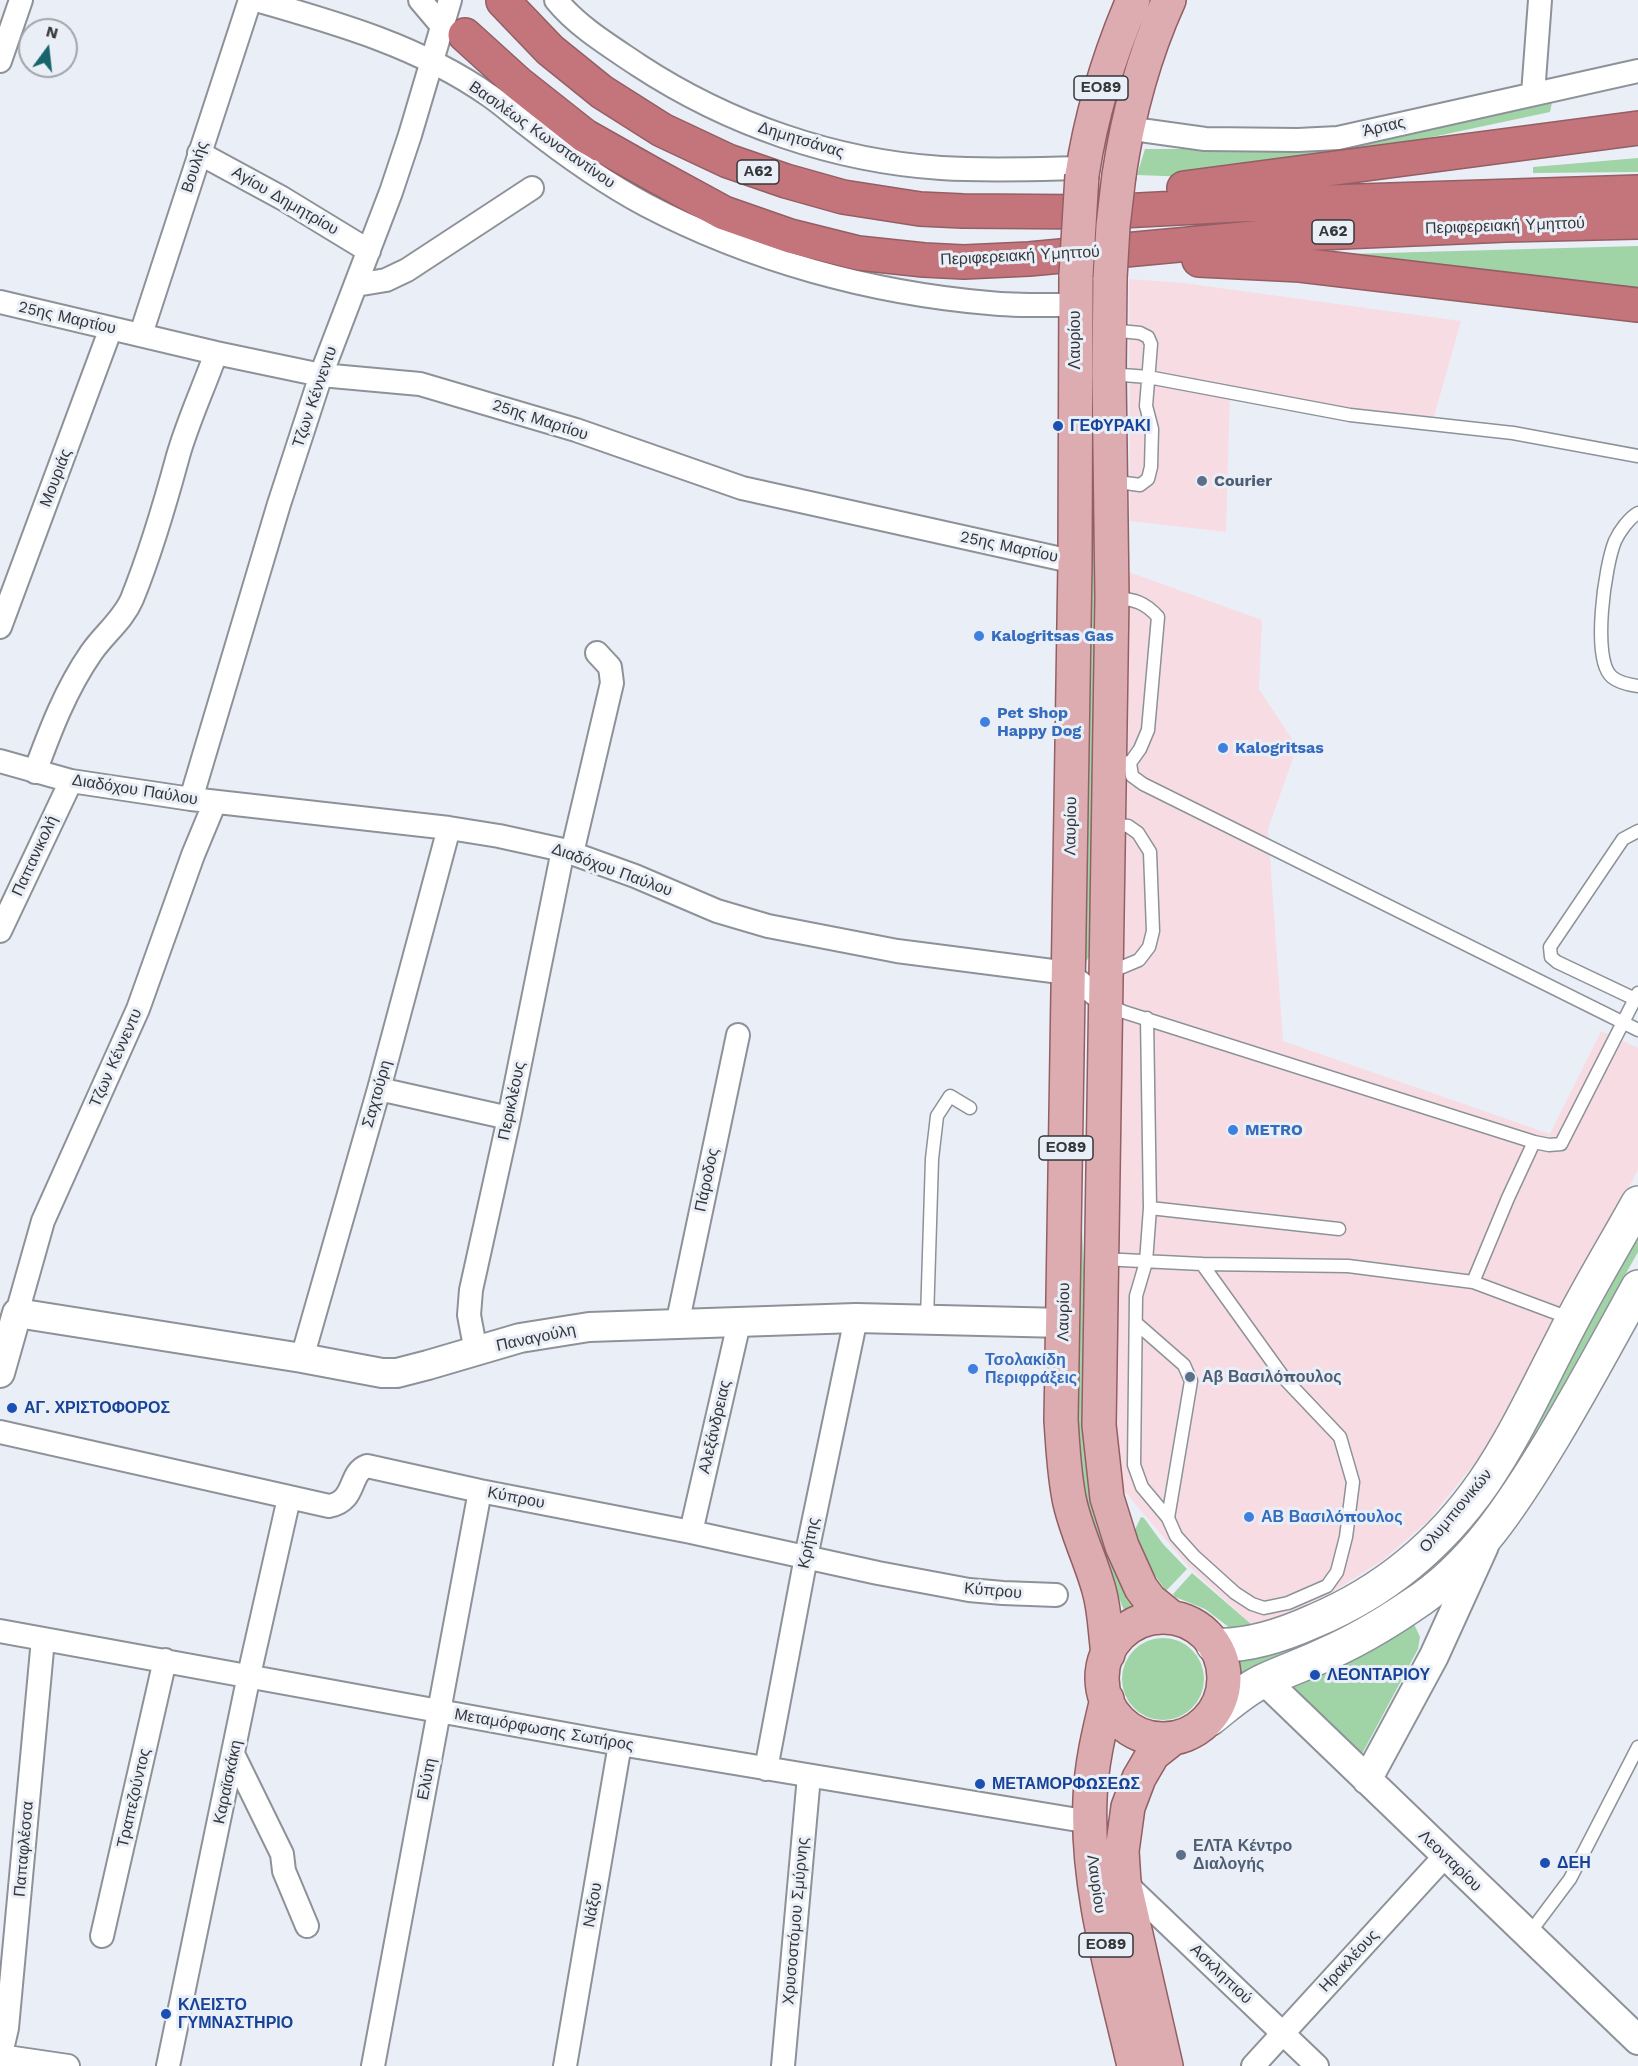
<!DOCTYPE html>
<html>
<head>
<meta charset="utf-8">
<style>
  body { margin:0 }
  #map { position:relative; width:1638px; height:2066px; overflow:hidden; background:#eaeff7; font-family:"Work Sans",sans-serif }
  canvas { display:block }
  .north { position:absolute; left:18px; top:18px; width:60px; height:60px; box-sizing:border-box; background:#eaeff7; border:2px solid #a2a5ab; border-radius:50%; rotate:15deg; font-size:16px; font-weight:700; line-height:24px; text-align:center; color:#35373a }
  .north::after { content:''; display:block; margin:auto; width:21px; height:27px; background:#17646d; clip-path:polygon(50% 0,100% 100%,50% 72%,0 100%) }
</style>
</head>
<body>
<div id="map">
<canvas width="1638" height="2066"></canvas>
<div class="north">N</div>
</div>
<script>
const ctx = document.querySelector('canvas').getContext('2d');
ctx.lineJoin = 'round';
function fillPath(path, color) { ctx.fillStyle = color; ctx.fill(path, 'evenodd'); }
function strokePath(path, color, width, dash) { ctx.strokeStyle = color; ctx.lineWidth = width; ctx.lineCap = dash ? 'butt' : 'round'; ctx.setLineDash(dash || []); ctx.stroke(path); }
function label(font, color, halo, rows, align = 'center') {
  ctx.font = font + ' "Work Sans",sans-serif'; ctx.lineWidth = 6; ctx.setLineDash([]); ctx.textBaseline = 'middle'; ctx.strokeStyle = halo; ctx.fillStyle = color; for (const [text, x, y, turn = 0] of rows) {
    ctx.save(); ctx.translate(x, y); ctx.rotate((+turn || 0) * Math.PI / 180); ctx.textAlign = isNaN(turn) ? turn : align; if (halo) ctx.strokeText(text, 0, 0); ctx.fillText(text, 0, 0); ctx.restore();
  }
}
fillPath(new Path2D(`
  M1129,279L1184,283L1461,321L1433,420L1230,394L1226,532L1130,521Z
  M1129,572L1262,620L1259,689L1297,747L1268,829L1283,1041L1550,1134L1601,1031L1638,1048V1170L1483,1453L1428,1521L1383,1560L1312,1605L1293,1614L1251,1624L1188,1566L1121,1487L1114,1459L1122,814Z`), '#f7dde3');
fillPath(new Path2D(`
  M1552,103L1550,112L1357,153L1191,177L1137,175L1145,149H1339Z
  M1638,158V172L1533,173V167Z
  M1638,246V291L1311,255Z
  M1088,276L1098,277V585L1093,951L1081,969Z
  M1079,1230H1082L1086,1306L1107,1545L1097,1548L1077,1464Z
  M1638,1233V1252L1557,1396L1503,1487L1463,1539L1421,1579L1410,1578Z
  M1141,1517L1144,1518L1163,1544L1187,1569L1166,1591L1144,1560L1132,1536Z
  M1111,1554L1140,1608L1126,1615L1102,1557Z
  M1192,1573L1251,1624L1237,1629L1230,1628L1205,1609L1175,1597L1173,1594Z
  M1376,1607L1379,1608L1315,1644L1236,1680L1232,1657Z
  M1414,1624L1420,1637L1418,1649L1363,1752L1360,1753L1293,1686Z
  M1122 1679a41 41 0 1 1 82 0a41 41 0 1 1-82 0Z`), '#a0d4a6');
const service = new Path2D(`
  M1110,330L1140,333L1148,337L1151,344L1146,406L1152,429L1151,467L1148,479L1140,485L1111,481
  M1110,374L1148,377L1350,415L1513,433L1638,456
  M1638,513C1629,518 1619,532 1615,541C1605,565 1591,660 1612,677C1618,682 1630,685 1638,686
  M1113,597C1134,600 1144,601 1158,617L1148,730L1140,749L1130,763L1122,762
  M1130,763L1132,776L1143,784L1638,1030
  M1108,973L1139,960L1149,947L1153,931L1150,852L1138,833L1128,826L1109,824
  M1635,999L1557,962L1551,957L1550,947L1623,839L1638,831
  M1108,1004L1124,1012L1534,1142
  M1147,1018L1150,1208L1146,1262L1136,1296L1134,1465L1142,1487L1168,1518L1176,1536L1194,1556L1235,1593L1252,1604L1264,1608L1288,1603L1327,1586L1337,1572L1346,1537L1353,1482L1340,1437L1284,1378L1202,1264
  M1150,1208L1339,1229
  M1102,1259L1202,1264L1348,1266L1473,1282L1572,1319
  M1473,1282L1508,1198L1534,1142L1549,1145L1561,1144L1638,993
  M927,1319L932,1159L937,1116L950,1096L970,1108
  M1136,1323L1184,1365L1191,1381L1168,1518
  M1528,1935L1570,1879L1638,1747`);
const minor = new Path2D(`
  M256,0C337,23 421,47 490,96C503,105 514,115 526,124C564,154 603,182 646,205C751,260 871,293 989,303C1017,306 1046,305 1075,305
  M420,0L442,26
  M556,0C578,27 610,46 638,65C728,124 834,161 941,168C988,171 1036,169 1083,168
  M0,61L21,0
  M1533,94L1540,0
  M1126,128L1205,139L1298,140L1338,138L1638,71
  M199,153L282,198L369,251
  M356,285L386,280L407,270L532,188
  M0,302L216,353L321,375L420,384L576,430L742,488L1075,562
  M141,334L250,0
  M0,627L111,328
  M0,761L71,781L191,799L449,828L499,836L563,850L635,876L717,911L768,926L897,951L1068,973L1105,1002
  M35,772C50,731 66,689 91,653C104,634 123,620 132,599C151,552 165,504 178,456C188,421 204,387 216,353
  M191,799L279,504L321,375L391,192L410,135L450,0
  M572,853L612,683L610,667L597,653
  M0,931L71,781
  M379,1089L509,1118
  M17,1313L43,1221L138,1009L193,855L215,802
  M677,1325L738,1035
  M476,1352L469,1315L471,1290L509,1118L563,850
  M302,1358L379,1089L449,828
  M0,1432L329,1506C357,1501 348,1473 367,1466L480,1491L691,1532L878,1573L969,1590L1003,1593L1056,1595
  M691,1532L739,1323
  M0,1631L620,1744L1090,1822
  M234,1756L282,1854L284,1871L307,1926
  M766,1769L806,1557L856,1318
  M1124,1882L1317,2066
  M102,1936L165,1660
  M0,2056L68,2066
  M0,2058L7,2028L43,1639
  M168,2066L249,1675L289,1498
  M373,2066L480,1491
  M565,2066L620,1744
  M783,2066L809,1776
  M1253,2066L1445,1856`);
const tertiary = new Path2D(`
  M0,1373L17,1313L302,1358L382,1373H397L428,1365L520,1338L589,1327L856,1318L1064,1323
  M1264,1680L1638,2040
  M1367,1780L1434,1656L1484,1546`);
const secondary = new Path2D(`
  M1213,1645C1247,1647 1283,1635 1314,1621C1383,1592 1441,1544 1484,1482C1515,1437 1538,1386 1563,1338C1586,1292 1613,1248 1638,1203
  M1210,1719C1228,1705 1245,1689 1265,1680C1285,1671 1305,1664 1324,1655C1354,1642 1383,1625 1411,1606C1474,1566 1515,1501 1553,1438C1583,1388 1610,1338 1638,1287`);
const primary = new Path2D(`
  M1082,175C1091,115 1109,56 1133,0
  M1119,175C1128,115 1144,55 1169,0
  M1076,275L1075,562L1061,1420C1063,1448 1064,1476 1070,1503C1077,1533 1091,1561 1099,1590C1105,1611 1105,1633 1108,1654
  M1110,278L1109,373L1112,597L1099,1425L1107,1498L1122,1546L1141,1588L1150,1600L1171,1617
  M1102 1678a61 61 0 1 1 122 0a61 61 0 1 1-122 0Z
  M1107,1699C1099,1732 1091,1765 1090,1799C1086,1890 1114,1978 1134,2066
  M1166,2066L1124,1882L1122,1851L1128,1807L1139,1778L1153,1754L1172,1739`);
const motorway = new Path2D(`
  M503,1L550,50L602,92L662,130L728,161L786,181L843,197L920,209L963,211L1101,212L1237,205L1638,192
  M465,35L518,83L585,136L654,175L724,213L790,236L858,253L924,260L964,262L1029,259L1296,234L1506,225L1638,222
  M1184,188L1638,128
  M1199,260L1300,265L1638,305`);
strokePath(service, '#8d9299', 15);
strokePath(minor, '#8d9299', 26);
strokePath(tertiary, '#8d9299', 32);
strokePath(secondary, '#8d9299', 36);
strokePath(primary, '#925f64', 36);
strokePath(motorway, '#925f64', 36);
strokePath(service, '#fff', 12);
strokePath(minor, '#fff', 22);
strokePath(tertiary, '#fff', 28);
strokePath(secondary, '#fff', 33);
strokePath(primary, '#dcacb0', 33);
strokePath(motorway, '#c4747b', 33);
const primaryBridge = new Path2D(`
  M1076,275L1082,175
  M1110,278L1113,226L1119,175`);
strokePath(primaryBridge, '#925f64', 36, []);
strokePath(primaryBridge, '#dcacb0', 33);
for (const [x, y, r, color] of [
  [1058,426,6,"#1a4fb4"],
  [1202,481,6,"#5c6f8a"],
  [979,636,6,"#3f7fe0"],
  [985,722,6,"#3f7fe0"],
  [1223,748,6,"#3f7fe0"],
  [1233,1130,6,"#3f7fe0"],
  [973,1369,6,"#3f7fe0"],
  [1190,1377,6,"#5c6f8a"],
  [12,1408,6,"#1a4fb4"],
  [1249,1517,6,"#3f7fe0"],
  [1315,1675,6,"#1a4fb4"],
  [980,1784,6,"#1a4fb4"],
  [1181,1855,6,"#5c6f8a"],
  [1545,1863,6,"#1a4fb4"],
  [166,2014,6,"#1a4fb4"]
]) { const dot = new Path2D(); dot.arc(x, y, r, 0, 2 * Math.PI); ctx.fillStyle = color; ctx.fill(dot); strokePath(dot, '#eaeff7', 2); }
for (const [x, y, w] of [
  [1101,88,54],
  [758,172,42],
  [1333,232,42],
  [1066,1148,54],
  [1106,1945,54]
]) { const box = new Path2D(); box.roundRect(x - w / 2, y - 12, w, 24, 4.5); ctx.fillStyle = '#eaeff7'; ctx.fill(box); strokePath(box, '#35373a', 1.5); }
label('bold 15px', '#35373a', null, [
  ["ΕΟ89",1101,88],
  ["Α62",758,172],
  ["Α62",1333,232],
  ["ΕΟ89",1066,1148],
  ["ΕΟ89",1106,1945]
]);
label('16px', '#35373a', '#eaeff7', [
  ["Άρτας",1384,127,-13],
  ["Βασιλέως Κωνσταντίνου",542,135,35],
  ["Δημητσάνας",801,140,17],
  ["Βουλής",195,167,-72],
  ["Αγίου Δημητρίου",285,201,30],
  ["Περιφερειακή Υμηττού",1505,226,-2],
  ["Περιφερειακή Υμηττού",1020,256,-3],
  ["25ης Μαρτίου",67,318,13],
  ["Λαυρίου",1075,340,-90],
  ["Τζων Κέννεντυ",315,397,-71],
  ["25ης Μαρτίου",540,420,18],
  ["Μουριάς",56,478,-69],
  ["25ης Μαρτίου",1009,547,12],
  ["Διαδόχου Παύλου",135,790,9],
  ["Λαυρίου",1071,826,-89],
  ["Παπανικολή",35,856,-65],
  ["Διαδόχου Παύλου",612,870,20],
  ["Τζων Κέννεντυ",116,1058,-66],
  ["Σαχτούρη",377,1094,-74],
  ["Περικλέους",512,1101,-78],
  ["Πάροδος",707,1180,-78],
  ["Λαυρίου",1064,1312,-89],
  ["Παναγούλη",536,1338,-12],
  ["Αλεξάνδρειας",715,1427,-77],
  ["Κύπρου",516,1498,11],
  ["Ολυμπιονικών",1456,1511,-50],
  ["Κρήτης",809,1543,-78],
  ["Κύπρου",993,1591,5],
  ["Μεταμόρφωσης Σωτήρος",544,1730,10],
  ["Ελύτη",427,1779,-79],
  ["Καραϊσκάκη",228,1782,-78],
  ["Τραπεζούντος",134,1798,-77],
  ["Παπαφλέσσα",24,1849,-85],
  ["Λεονταρίου",1450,1861,44],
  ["Λαυρίου",1096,1884,82],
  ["Νάξου",593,1905,-80],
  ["Χρυσοστόμου Σμύρνης",796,1921,-85],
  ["Ηρακλέους",1349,1961,-47],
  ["Ασκληπιού",1221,1974,44]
]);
label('bold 16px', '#164399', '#eaeff7', [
  ["ΓΕΦΥΡΑΚΙ",1070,426],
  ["ΑΓ. ΧΡΙΣΤΟΦΟΡΟΣ",24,1408],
  ["ΛΕΟΝΤΑΡΙΟΥ",1327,1675],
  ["ΜΕΤΑΜΟΡΦΩΣΕΩΣ",992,1784],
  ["ΔΕΗ",1557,1863],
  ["ΚΛΕΙΣΤΟ",178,2005],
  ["ΓΥΜΝΑΣΤΗΡΙΟ",178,2023]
], 'left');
label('bold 16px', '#4e5e75', '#eaeff7', [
  ["Courier",1214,481],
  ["Αβ Βασιλόπουλος",1202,1377],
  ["ΕΛΤΑ Κέντρο",1193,1846],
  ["Διαλογής",1193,1864]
], 'left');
label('bold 16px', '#366cbe', '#eaeff7', [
  ["Kalogritsas Gas",991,636],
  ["Pet Shop",997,713],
  ["Happy Dog",997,731],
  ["Kalogritsas",1235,748],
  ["METRO",1245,1130],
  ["Τσολακίδη",985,1360],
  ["Περιφράξεις",985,1378],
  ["ΑΒ Βασιλόπουλος",1261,1517]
], 'left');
</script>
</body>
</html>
